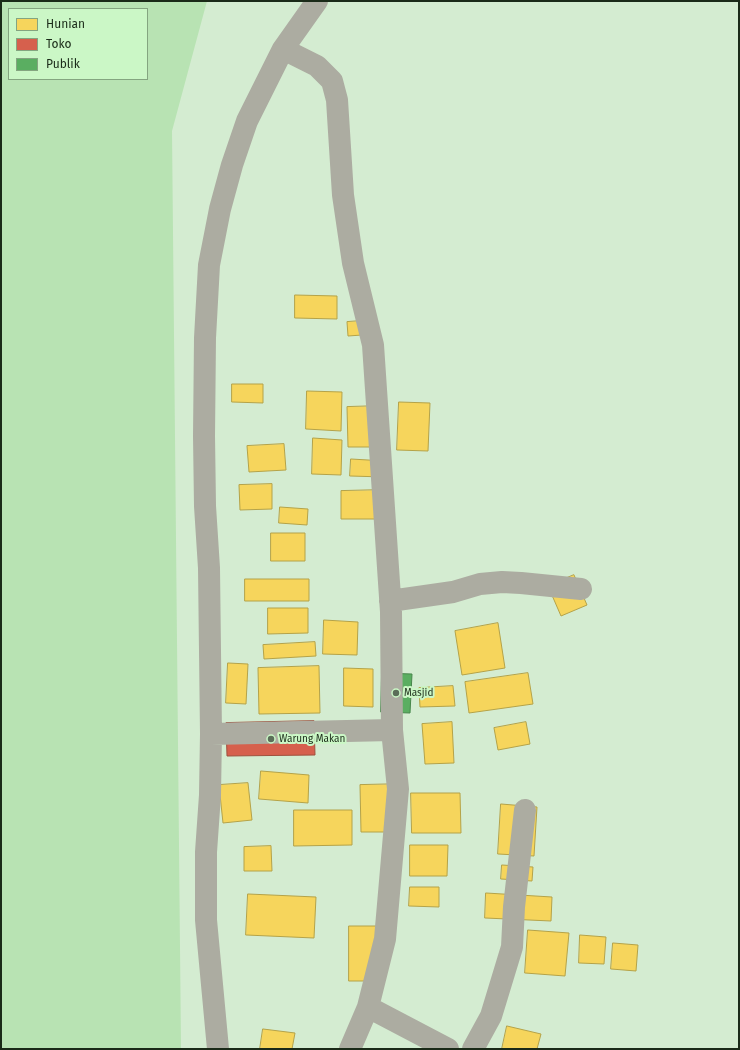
<!DOCTYPE html>
<html>
<head>
<meta charset="utf-8">
<style>
  body { margin:0 }
  #map { position:relative; width:740px; height:1050px; overflow:hidden; background:#d4ecd1; font-family:"Fira Sans",sans-serif }
  canvas { display:block }
  .frame { position:absolute; inset:0; border:2px solid #1a2a18; pointer-events:none }
  .legend { position:absolute; left:8px; top:8px; width:140px; height:72px; box-sizing:border-box; background:#cbf7c6; border:1px solid #84a580; margin:0; padding:5px 7px; list-style:none; font-size:12px; color:#1a2a18 }
  .legend li { display:flex; align-items:center; gap:8px; height:20px }
  .legend b { width:20px; border:1px solid #84a580 }
</style>
</head>
<body>
<div id="map">
<canvas width="740" height="1050"></canvas>
<div class="frame"></div>
<ul class="legend">
<li><b style="height:11px;background:#f6d55c"></b>Hunian</li>
<li><b style="height:11px;background:#d6604d"></b>Toko</li>
<li><b style="height:11px;background:#5aae61"></b>Publik</li>
</ul>
</div>
<script>
const ctx = document.querySelector('canvas').getContext('2d');
ctx.lineJoin = 'round';
function fillPath(path, color) { ctx.fillStyle = color; ctx.fill(path, 'evenodd'); }
function strokePath(path, color, width, dash) { ctx.strokeStyle = color; ctx.lineWidth = width; ctx.lineCap = dash ? 'butt' : 'round'; ctx.setLineDash(dash || []); ctx.stroke(path); }
function label(font, color, halo, rows, align = 'center') {
  ctx.font = font + ' "Fira Sans",sans-serif'; ctx.lineWidth = 4; ctx.setLineDash([]); ctx.textBaseline = 'middle'; ctx.strokeStyle = halo; ctx.fillStyle = color; for (const [text, x, y, turn = 0] of rows) {
    ctx.save(); ctx.translate(x, y); ctx.rotate((+turn || 0) * Math.PI / 180); ctx.textAlign = isNaN(turn) ? turn : align; if (halo) ctx.strokeText(text, 0, 0); ctx.fillText(text, 0, 0); ctx.restore();
  }
}
fillPath(new Path2D(`
  M1,1H207L172,131L181,1049H1ZM9,9H147V79H9Z`), '#b8e3b3');
const homes = new Path2D(`
  M295,295L337,296V319L295,318Z
  M374,320L376,334L348,336L347,322Z
  M232,384H263V403L232,402Z
  M307,391L342,392L341,431L306,429Z
  M399,402L430,403L428,451L397,450Z
  M379,406L380,447H348L347,407Z
  M313,438L342,440L341,475L312,474Z
  M284,444L286,470L249,472L247,446Z
  M351,459L385,461L384,477L350,476Z
  M272,484V509L240,510L239,485Z
  M381,490V519H341V491Z
  M280,507L308,509L307,525L279,523Z
  M271,533H305V561H271Z
  M574,575L587,605L561,616L548,586Z
  M245,579H309V601H245Z
  M268,608H308V633L268,634Z
  M324,620L358,622L357,655L323,654Z
  M498,623L505,668L462,675L455,631Z
  M315,642L316,656L264,659L263,645Z
  M228,663L248,664L246,704L226,703Z
  M319,666L320,713L259,714L258,668Z
  M344,668L373,669V707L344,706Z
  M528,673L533,704L469,713L465,682Z
  M453,686L455,706L420,707L419,688Z
  M452,722L454,763L425,764L422,724Z
  M526,722L530,744L498,750L494,728Z
  M261,771L309,775L308,803L259,799Z
  M248,783L252,820L223,823L219,785Z
  M403,784L404,832H361L360,785Z
  M411,793H460L461,833H412Z
  M501,804L537,807L534,856L498,854Z
  M294,810H352V845L294,846Z
  M410,845H448L447,876H410Z
  M271,846L272,871H244V847Z
  M502,865L533,867L532,881L501,879Z
  M410,887H439V907L409,906Z
  M486,893L552,897L551,921L485,918Z
  M248,894L316,897L314,938L246,935Z
  M349,926H385V981H349Z
  M528,930L569,933L565,976L525,973Z
  M580,935L606,937L604,964L579,963Z
  M613,943L638,945L636,971L611,969Z
  M507,1026L541,1034L537,1049H502Z
  M263,1029L295,1033L292,1049H260Z`);
fillPath(homes, '#f6d55c');
strokePath(homes, '#b4a248', 1);
const shops = new Path2D(`
  M314,721L315,755L227,756L226,723Z`);
fillPath(shops, '#d6604d');
strokePath(shops, '#9e503d', 1);
const public = new Path2D(`
  M382,673L412,674L410,713L381,712Z`);
fillPath(public, '#5aae61');
strokePath(public, '#47864b', 1);
strokePath(new Path2D(`
  M283,49L317,66L332,81L337,100L343,195L353,263L373,345L391,612L392,730L398,789L385,939L368,1007L350,1049
  M390,601L453,592L480,584L502,582L521,583L581,589
  M211,734L392,730
  M368,1007L448,1049
  M218,1049L206,920V852L210,795L211,734L209,568L205,506L204,436L205,338L209,265L220,209L232,165L247,121L283,49L317,1
  M473,1049L491,1016L512,947L514,907L525,810`), '#acaca1', 22);
for (const [x, y, r, color] of [
  [396,693,4,"#5b6e59"],
  [271,739,4,"#5b6e59"]
]) { const dot = new Path2D(); dot.arc(x, y, r, 0, 2 * Math.PI); ctx.fillStyle = color; ctx.fill(dot); strokePath(dot, '#cbf7c6', 1.5); }
label('10px', '#1a2a18', '#cbf7c6', [
  ["Masjid",404,693],
  ["Warung Makan",279,739]
], 'left');
</script>
</body>
</html>
